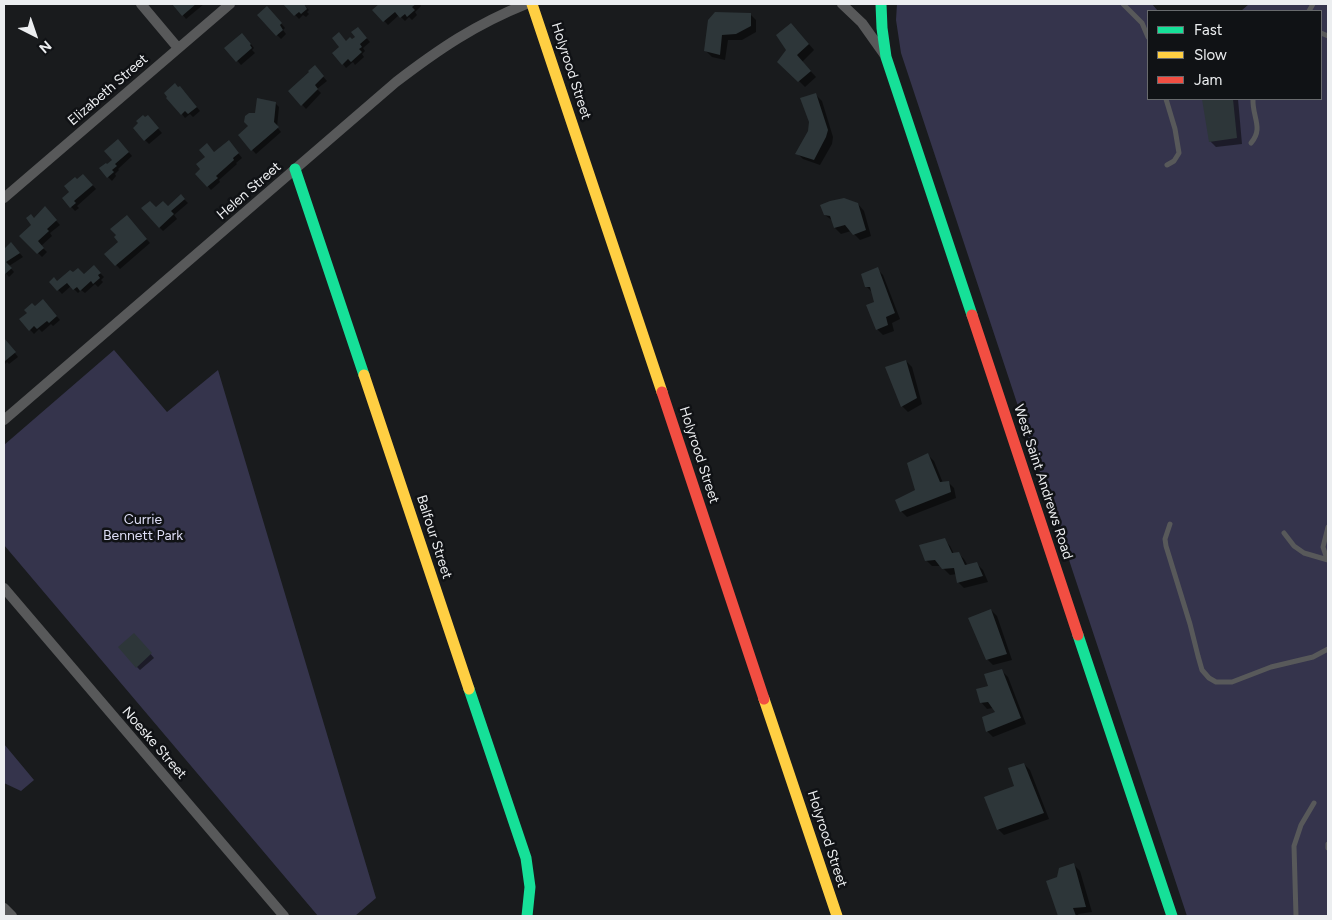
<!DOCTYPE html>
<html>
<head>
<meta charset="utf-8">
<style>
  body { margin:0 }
  #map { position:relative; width:1332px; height:920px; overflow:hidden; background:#191b1d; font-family:Figtree,sans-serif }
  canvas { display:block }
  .frame { position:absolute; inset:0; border:5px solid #eceef0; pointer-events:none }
  .legend { position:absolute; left:1147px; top:10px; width:175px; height:90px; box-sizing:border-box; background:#101215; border:1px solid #686a6d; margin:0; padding:6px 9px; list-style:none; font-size:15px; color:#eceef0 }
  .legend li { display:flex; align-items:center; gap:10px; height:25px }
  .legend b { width:25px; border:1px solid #686a6d }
  .north { position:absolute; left:10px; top:10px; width:50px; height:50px; -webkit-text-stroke:4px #101215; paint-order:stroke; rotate:139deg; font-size:14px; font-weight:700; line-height:20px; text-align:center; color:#eceef0 }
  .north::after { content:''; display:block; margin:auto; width:18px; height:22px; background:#eceef0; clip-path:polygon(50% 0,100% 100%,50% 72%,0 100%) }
</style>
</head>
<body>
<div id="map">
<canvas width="1332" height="920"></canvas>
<div class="frame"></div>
<ul class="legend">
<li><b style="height:6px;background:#16e098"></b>Fast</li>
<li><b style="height:6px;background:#ffcf43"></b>Slow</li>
<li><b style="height:6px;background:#f24e42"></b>Jam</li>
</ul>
<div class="north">N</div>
</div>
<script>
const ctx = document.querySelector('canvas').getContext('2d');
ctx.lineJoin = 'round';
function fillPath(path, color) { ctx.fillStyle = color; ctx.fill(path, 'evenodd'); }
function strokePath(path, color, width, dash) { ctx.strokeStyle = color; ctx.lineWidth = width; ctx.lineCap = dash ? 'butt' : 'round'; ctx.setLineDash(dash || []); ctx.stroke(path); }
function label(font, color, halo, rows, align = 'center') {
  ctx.font = font + ' Figtree,sans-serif'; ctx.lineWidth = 5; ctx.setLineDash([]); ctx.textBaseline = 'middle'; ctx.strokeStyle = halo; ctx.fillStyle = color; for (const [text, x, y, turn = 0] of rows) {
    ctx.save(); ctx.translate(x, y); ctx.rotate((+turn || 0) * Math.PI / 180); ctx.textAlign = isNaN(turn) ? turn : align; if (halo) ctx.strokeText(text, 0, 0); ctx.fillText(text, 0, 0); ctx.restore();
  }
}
fillPath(new Path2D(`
  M897,4H1152L1158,11H1148V99H1321V11H1241L1249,4H1328V916H1187L901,53L896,20Z
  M114,350L167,412L218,370L376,898L355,916H318L4,545V445Z
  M4,744L34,780L21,791L4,783Z`), '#35344c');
fillPath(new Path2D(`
  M174,4H204L186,19Z
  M285,4H303L309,10L307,12L309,14L306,17L303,15L299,19Z
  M381,4H420L421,6L415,12L417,15L412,20L409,17L405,21L399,15L388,25L374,10Z
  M271,12L285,28L283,30L286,34L281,39L277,35Z
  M750,14L756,20V32L742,40H728L725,60L712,57L706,51L709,21Z
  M797,30L814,50L802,62L816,77L805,87L779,61L788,50Z
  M361,32L370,42L363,48L365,51L362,54L364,57L355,65L353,62L346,68L343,64L347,42L352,41Z
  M246,38L254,48L252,50L255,53L241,65L226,48Z
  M318,71L327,81L317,89L321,93L306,109L290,91Z
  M184,91L200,111L193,117L190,114L185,118L182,114Z
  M816,95L822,101L833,137L832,144L820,165L803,159L797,153L809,131Z
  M1203,99H1238L1242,144L1216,147L1210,141Z
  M275,103L279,107L277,127L281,132L256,154L239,136L250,126L256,114Z
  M151,121L162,133L149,144L145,140Z
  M122,144L132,156L118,169L119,170L115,174L116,176L112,181L108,177L107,166L114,160Z
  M232,145L242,158L236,163L237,164L219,180L220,182L211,190L197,174L214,153Z
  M87,179L96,189L77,206L79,208L75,211L63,198L70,192L77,180Z
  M181,196L188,203L174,215L177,219L163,231L159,227L156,209L168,207Z
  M858,204L864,211L871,236L860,240L851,231L841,234L835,228L833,221L825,215Z
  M48,212L60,225L50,233L52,236L41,246L47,252L42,257L21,236L32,225L34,219Z
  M130,221L150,243L120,269L106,254L120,242Z
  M4,248H15L23,257L9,266L14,272L9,277L4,271Z
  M94,267L104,277L101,280L103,282L98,287L95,284L85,293L81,290L78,293L71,286L62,294L51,282H57L84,276Z
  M877,269L883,275L900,319L892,323L894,331L883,335L877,329L876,303L872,292L866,286Z
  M47,305L60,320L53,326L51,324L42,332L39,329L34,334L21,320L35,308Z
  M4,339L18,357L9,364L7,362L4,365Z
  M906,361L912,367L922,404L908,412L902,406Z
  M928,455L934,461L943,483L948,482L954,488L956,498L907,517L901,511L916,491Z
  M944,540L950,546L954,554L958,553L964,559L968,566L977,564L983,570L988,582L964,588L958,582L957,574L950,575L941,566H932L926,560Z
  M991,610L997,616L1012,660L993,665L987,659Z
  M137,638L154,658L140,670L137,667Z
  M1002,671L1008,677L1026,724L993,737L987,731L997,713L993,708L987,709L981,702L989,687Z
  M1024,764L1030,770L1049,819L1004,835L998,829Z
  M1074,865L1080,871L1092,912L1078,914L1079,916H1059L1047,882L1058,878Z`), '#0007');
fillPath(new Path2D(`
  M172,4H196L182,16Z
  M283,4H304L307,9L301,14L299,12L294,16Z
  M379,4H416L412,7L415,10L407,17L405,14L400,18L395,12L383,22L372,10Z
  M267,6L282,23L280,25L283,30L276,36L257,15Z
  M715,12L751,13V26L736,34L722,35L720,55L704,51L708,20Z
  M791,23L809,44L797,55L811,71L798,82L777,62L786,50L776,35Z
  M358,27L367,38L360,44L362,47L359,49L362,52L351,62L348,59L342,65L332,53L339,47L332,38L339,32L346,41L350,37L352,39L355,37L351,32Z
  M242,33L251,44L250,45L252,48L236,62L224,48Z
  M315,65L324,76L315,85L318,89L301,106L288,91L309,72L308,71Z
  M175,83L178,87L180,86L197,107L188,114L185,111L181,115L166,98L167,97L164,93Z
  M816,93L828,130L826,137L814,160L795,154L808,131L809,122L800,98Z
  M257,98L276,102L274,122L279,127L251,151L238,135L248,126L244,122L245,116L249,113H255Z
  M1202,99H1233L1237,138L1209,142Z
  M143,115L145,117L148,115L159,128L144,141L133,128L138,123L136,121Z
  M118,139L129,152L115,164L117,166L112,170L114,172L107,178L99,168L106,163L107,164L112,160L104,151Z
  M229,140L239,153L233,158L234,160L216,176L218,178L207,187L195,174L200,169L196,164L205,157L199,150L207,143L214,152Z
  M83,174L93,185L74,201L76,203L70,208L62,198L69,192L64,186L75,177L77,179Z
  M181,194L185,199L171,211L174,214L159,228L141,208L150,201L156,207L163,201L168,206Z
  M844,198L858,203L866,230L853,235L845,225L834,228L830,216L824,215L820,205L830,201Z
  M45,206L57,220L47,229L49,231L38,241L44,248L37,254L19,236L31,225L26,218L31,214L34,218Z
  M127,215L147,239L115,266L104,254L118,242L114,237L116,235L110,229Z
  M11,242L20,253L6,262L12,268L5,274L4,249Z
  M94,265L101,273L98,275L100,278L93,284L91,281L80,291L77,287L73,290L67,283L57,291L49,282L54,277L57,281L70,270L73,272L78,268L84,274Z
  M878,267L895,313L886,317L888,325L876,330L866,305L874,302L870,287H865L861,274Z
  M43,299L57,316L49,323L47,321L37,329L34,326L29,331L19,319L27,313L24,310L32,303L35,306Z
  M4,338L16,352L5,361L4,360Z
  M906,360L917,398L901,407L885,367Z
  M928,453L940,482L949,481L951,492L900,512L895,500L915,490L907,463Z
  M945,538L952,553L959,552L965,565L977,562L983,576L957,583L954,568L942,569L935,560L925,561L919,545Z
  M991,609L1007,654L986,660L968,618Z
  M134,633L152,653L136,668L118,647Z
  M1002,669L1021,718L986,732L982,717L995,712L988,702L980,703L976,689L988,686L984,674Z
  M1024,763L1044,813L997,830L984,797L1014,786L1008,768Z
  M1074,863L1086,907L1073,908L1076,916H1058L1046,881L1057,877L1059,868Z`), '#2d3639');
strokePath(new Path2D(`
  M1123,4L1142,23L1148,37
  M1309,11L1313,4
  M1321,33L1328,36
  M1166,99L1175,129L1179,153L1174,161L1167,165
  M1251,143C1264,128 1252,117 1253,99
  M1170,524L1165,539L1166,546L1190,624L1198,656L1202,670L1209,678L1216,682H1232L1271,667L1313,657L1328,649
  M1284,533L1294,546L1304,553L1328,560
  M1327,559L1323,547L1328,527
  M1328,844V848
  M1296,916L1294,846L1301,825L1314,803`), '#58595a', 5);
strokePath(new Path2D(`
  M141,4L178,48
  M842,4L862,23L884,54
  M4,198L230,4
  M4,420L396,82C439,49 476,24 526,4
  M4,588L284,916
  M4,908L12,916`), '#58595a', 10);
strokePath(new Path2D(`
  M881,4L882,28L886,57L972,315
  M295,169L364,375
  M1078,635L1172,916
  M469,689L526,858L530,887L527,916`), '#16e098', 11);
strokePath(new Path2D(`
  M532,4L662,392
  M364,375L469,689
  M764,699L837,916`), '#ffcf43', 11);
strokePath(new Path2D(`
  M972,315L1078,635
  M662,392L764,699`), '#f24e42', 11);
label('14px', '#eceef0', '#101215', [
  ["Holyrood Street",571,71,72],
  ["Elizabeth Street",108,90,-41],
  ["Helen Street",249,191,-41],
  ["Holyrood Street",699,455,72],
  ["West Saint Andrews Road",1043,482,72],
  ["Balfour Street",434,537,72],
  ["Noeske Street",154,743,49],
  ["Holyrood Street",827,839,72]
]);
label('14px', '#ddddf5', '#101215', [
  ["Currie",143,520],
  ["Bennett Park",143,536]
]);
</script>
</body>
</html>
